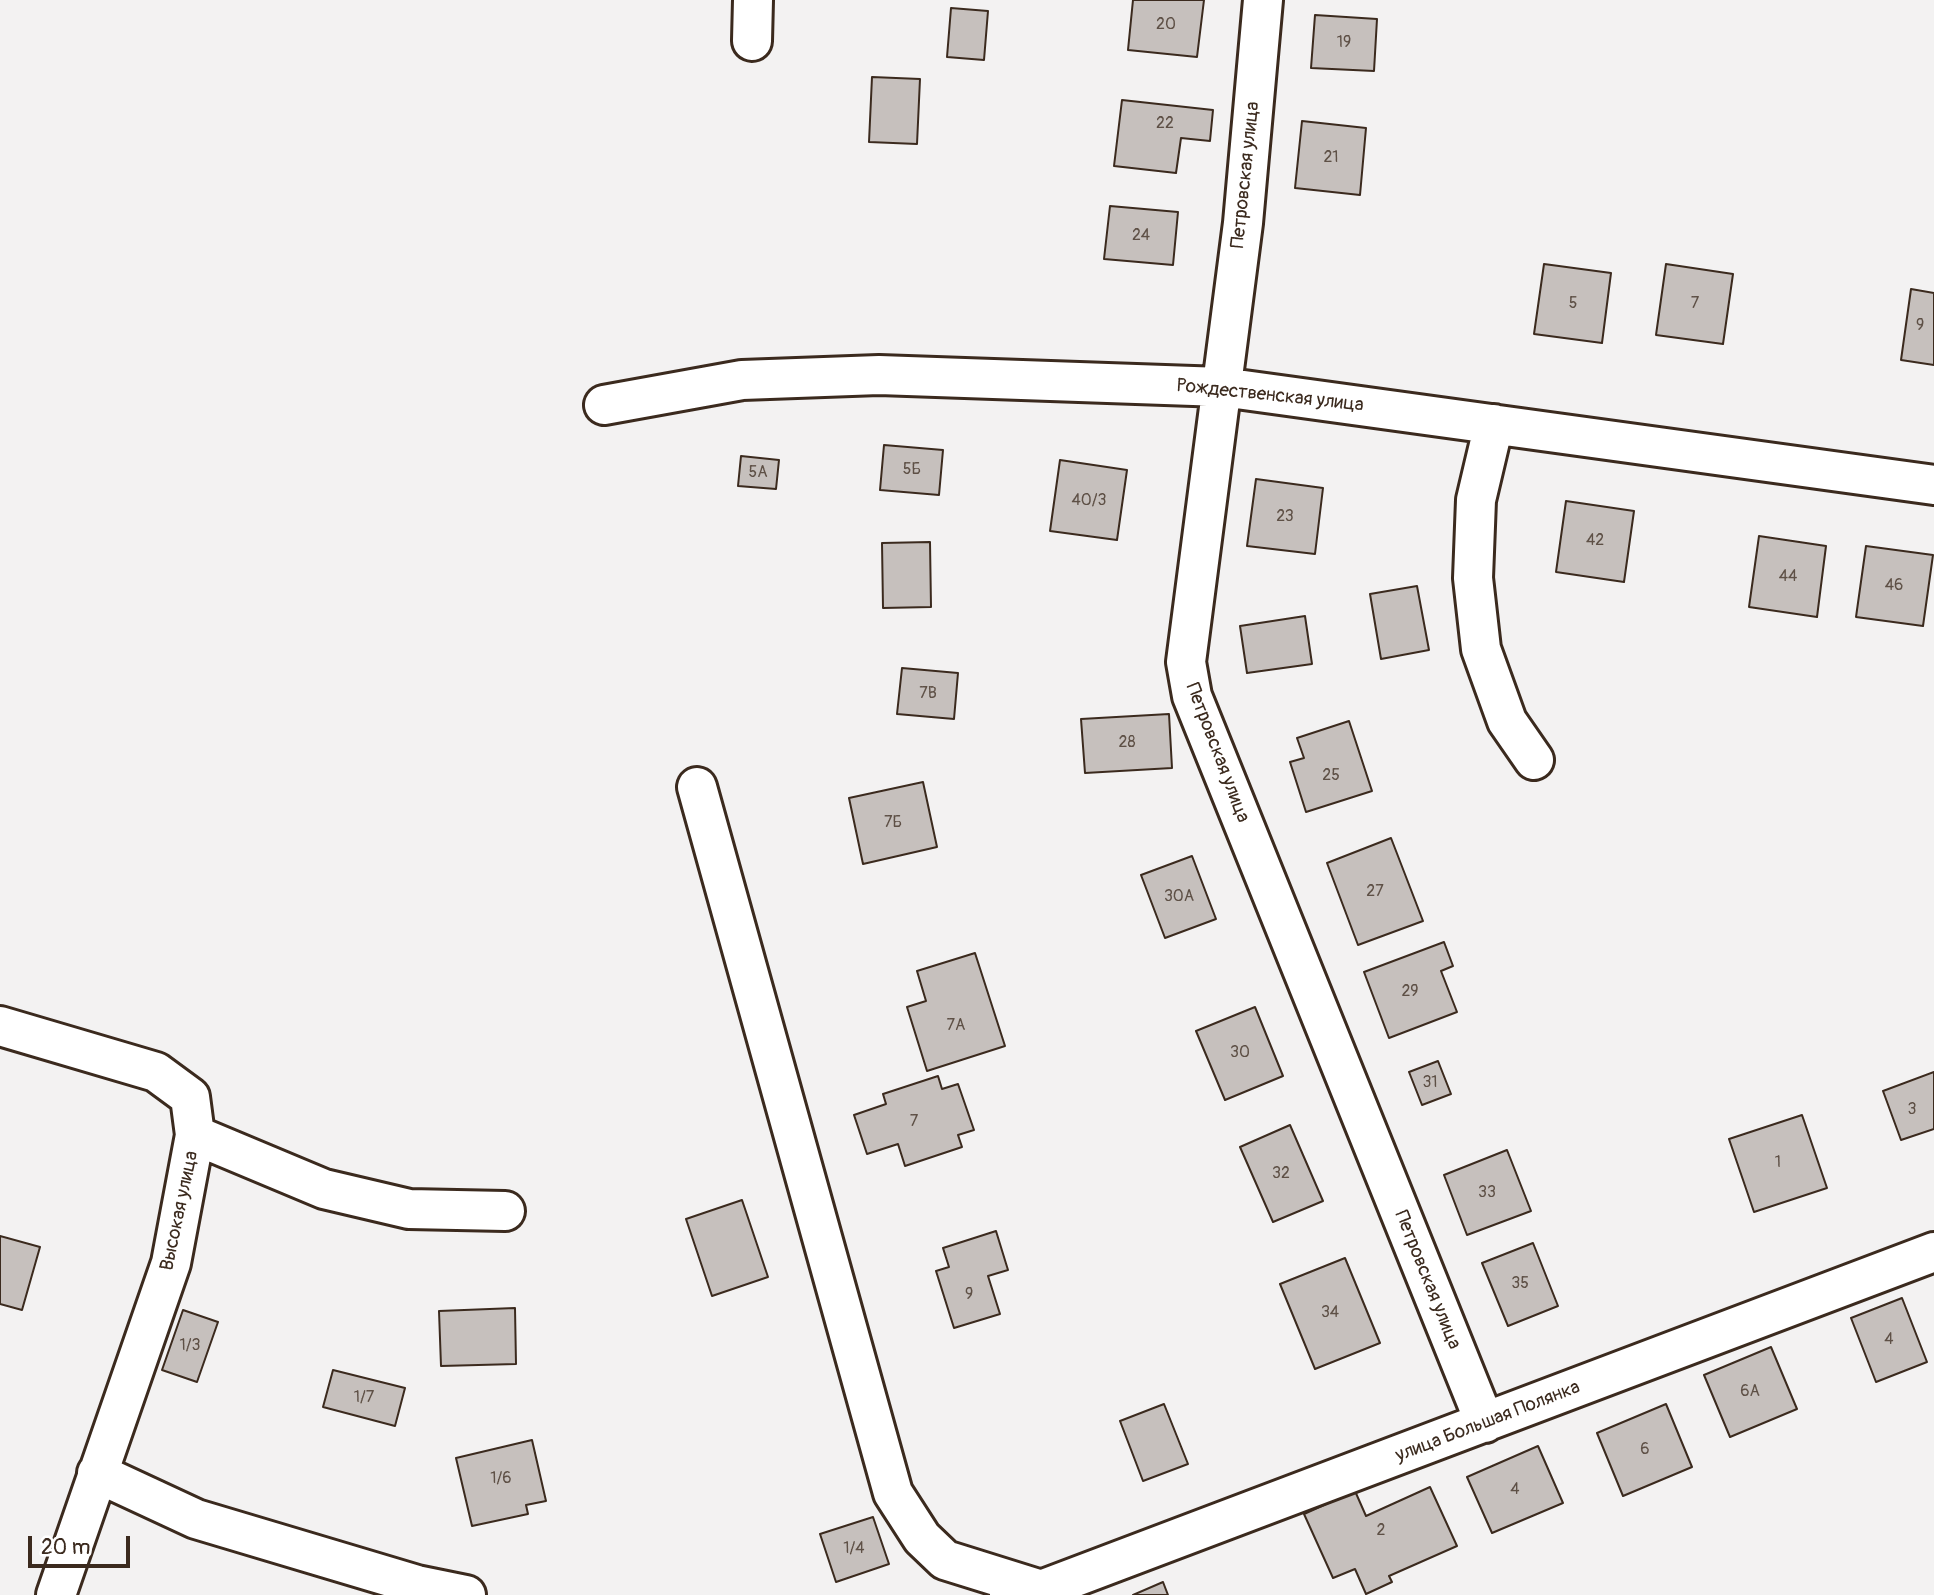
<!DOCTYPE html>
<html>
<head>
<meta charset="utf-8">
<style>
  body { margin:0 }
  #map { position:relative; width:1934px; height:1595px; overflow:hidden; background:#f3f2f2; font-family:Pangolin,sans-serif }
  canvas { display:block }
  .scale { position:absolute; left:28px; top:1536px; width:102px; height:32px; box-sizing:border-box; border:4px solid #3b2a1e; border-top:0; padding-left:9px; font-size:21px; line-height:24px; white-space:nowrap; color:#3b2a1e; -webkit-text-stroke:5px #fff; paint-order:stroke }
</style>
</head>
<body>
<div id="map">
<canvas width="1934" height="1595"></canvas>
<div class="scale">20 m</div>
</div>
<script>
const ctx = document.querySelector('canvas').getContext('2d');
ctx.lineJoin = 'round';
function fillPath(path, color) { ctx.fillStyle = color; ctx.fill(path, 'evenodd'); }
function strokePath(path, color, width, dash) { ctx.strokeStyle = color; ctx.lineWidth = width; ctx.lineCap = dash ? 'butt' : 'round'; ctx.setLineDash(dash || []); ctx.stroke(path); }
function label(font, color, halo, rows, align = 'center') {
  ctx.font = font + ' Pangolin,sans-serif'; ctx.lineWidth = 5; ctx.setLineDash([]); ctx.textBaseline = 'middle'; ctx.strokeStyle = halo; ctx.fillStyle = color; for (const [text, x, y, turn = 0] of rows) {
    ctx.save(); ctx.translate(x, y); ctx.rotate((+turn || 0) * Math.PI / 180); ctx.textAlign = isNaN(turn) ? turn : align; if (halo) ctx.strokeText(text, 0, 0); ctx.fillText(text, 0, 0); ctx.restore();
  }
}
const building = new Path2D(`
  M1133,0H1204L1197,57L1128,50Z
  M951,8L988,11L984,60L947,57Z
  M1315,15L1377,19L1374,71L1311,68Z
  M872,77L920,79L917,144L869,142Z
  M1122,100L1213,110L1210,141L1181,138L1176,173L1114,166Z
  M1302,121L1366,128L1360,195L1295,188Z
  M1110,206L1178,212L1173,265L1104,259Z
  M1544,264L1611,273L1602,343L1534,334Z
  M1666,264L1733,274L1723,344L1656,335Z
  M1911,289L1934,293V365L1901,360Z
  M884,445L943,450L939,495L880,490Z
  M741,456L779,460L776,489L738,486Z
  M1060,460L1127,470L1117,540L1050,531Z
  M1256,479L1323,488L1315,554L1247,546Z
  M1566,501L1634,511L1624,582L1556,572Z
  M1759,536L1826,546L1817,617L1749,607Z
  M930,542L931,607L883,608L882,543Z
  M1866,546L1933,555L1923,626L1856,617Z
  M1417,586L1429,650L1381,659L1370,594Z
  M1305,616L1312,664L1247,673L1240,626Z
  M902,668L958,673L954,719L897,714Z
  M1169,714L1172,768L1085,773L1081,719Z
  M1349,721L1372,791L1306,812L1290,762L1304,758L1297,738Z
  M923,782L937,847L863,864L849,798Z
  M1391,838L1423,921L1358,945L1327,863Z
  M1192,856L1216,919L1165,938L1141,875Z
  M1444,942L1453,966L1441,971L1457,1012L1389,1038L1364,972Z
  M975,953L1005,1046L927,1071L907,1007L926,1001L917,971Z
  M1255,1007L1283,1076L1225,1100L1196,1031Z
  M1438,1061L1451,1094L1422,1105L1409,1072Z
  M1934,1072V1129L1901,1140L1883,1091Z
  M938,1076L942,1089L958,1084L974,1130L958,1135L962,1147L905,1166L898,1144L867,1154L854,1115L886,1104L883,1094Z
  M1802,1115L1827,1188L1754,1212L1729,1139Z
  M1290,1125L1323,1201L1273,1222L1240,1147Z
  M1507,1150L1531,1211L1467,1235L1444,1175Z
  M742,1200L768,1277L712,1296L686,1219Z
  M996,1231L1008,1270L988,1276L1000,1314L954,1328L936,1271L949,1267L943,1248Z
  M0,1236L40,1247L22,1310L0,1304Z
  M1533,1243L1558,1306L1508,1326L1482,1263Z
  M1345,1258L1380,1343L1315,1369L1280,1284Z
  M1902,1298L1927,1362L1876,1382L1851,1318Z
  M515,1308L516,1364L441,1366L439,1311Z
  M183,1310L218,1322L197,1382L162,1370Z
  M1771,1347L1797,1409L1730,1437L1704,1375Z
  M333,1370L405,1388L395,1426L323,1407Z
  M1164,1404L1188,1464L1143,1481L1120,1421Z
  M1666,1404L1692,1467L1623,1496L1597,1433Z
  M532,1440L546,1501L526,1505L528,1514L472,1526L456,1458Z
  M1538,1446L1563,1503L1492,1533L1467,1477Z
  M1430,1487L1457,1546L1389,1576L1392,1582L1366,1594L1355,1569L1333,1578L1304,1514L1355,1491L1366,1516Z
  M873,1517L889,1564L836,1582L820,1534Z
  M1163,1582L1168,1595H1133Z`);
fillPath(building, '#c6c0bd');
strokePath(building, '#3b2a1e', 2);
const minor = new Path2D(`
  M1263,0L1243,223L1186,662L1192,696L1485,1423
  M752,41L753,0
  M604,405L742,380L879,375L1222,387L1934,485
  M1494,424L1476,500L1473,578L1481,649L1507,721L1534,760
  M697,787L893,1493L922,1538L945,1560L1041,1590
  M0,1026L156,1072L190,1097L195,1135L171,1263L56,1595
  M195,1135L324,1189L409,1209L505,1211
  M97,1473L196,1519L417,1585L466,1595
  M1009,1595L1041,1590L1934,1252`);
strokePath(minor, '#3b2a1e', 44);
strokePath(minor, '#fff', 38);
label('16px', '#5e5046', null, [
  ["20",1166,25],
  ["19",1344,43],
  ["22",1165,124],
  ["21",1331,158],
  ["24",1141,236],
  ["5",1573,304],
  ["7",1695,304],
  ["9",1920,326],
  ["5Б",912,470],
  ["5А",758,473],
  ["40/3",1089,501],
  ["23",1285,517],
  ["42",1595,541],
  ["44",1788,577],
  ["46",1894,586],
  ["7В",928,694],
  ["28",1127,743],
  ["25",1331,776],
  ["7Б",893,823],
  ["27",1375,892],
  ["30А",1179,897],
  ["29",1410,992],
  ["7А",956,1026],
  ["30",1240,1053],
  ["31",1430,1083],
  ["3",1912,1110],
  ["7",914,1122],
  ["1",1778,1163],
  ["32",1281,1174],
  ["33",1487,1193],
  ["35",1520,1284],
  ["9",969,1295],
  ["34",1330,1313],
  ["4",1889,1340],
  ["1/3",190,1346],
  ["6А",1750,1392],
  ["1/7",364,1398],
  ["6",1645,1450],
  ["1/6",501,1479],
  ["4",1515,1490],
  ["2",1381,1531],
  ["1/4",854,1549]
]);
label('19px', '#3b2a1e', '#fff', [
  ["Петровская улица",1246,175,-84],
  ["Рождественская улица",1270,396,6],
  ["Петровская улица",1217,753,69],
  ["Высокая улица",180,1211,-78],
  ["Петровская улица",1427,1280,68],
  ["улица Большая Полянка",1488,1422,-21]
]);
</script>
</body>
</html>
